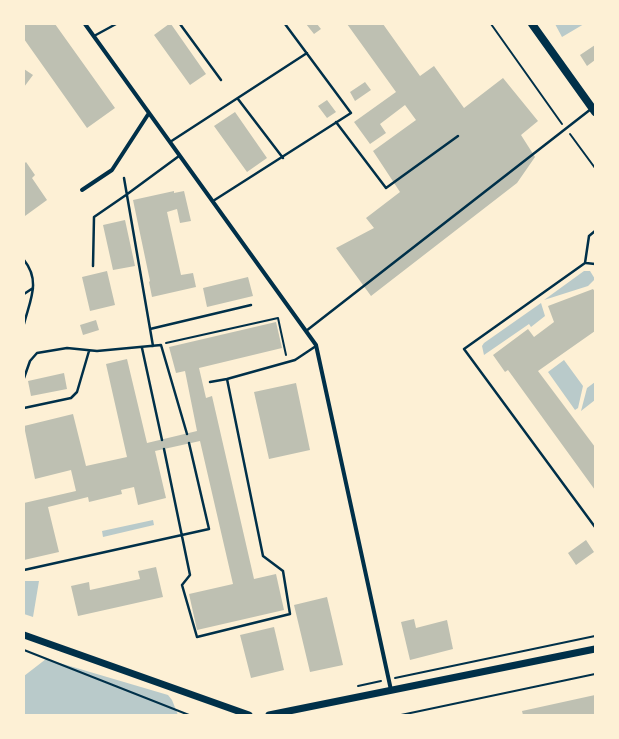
<!DOCTYPE html>
<html>
<head>
<meta charset="utf-8">
<style>
  body { margin:0 }
  #map { position:relative; width:619px; height:739px; overflow:hidden; background:#fdf0d5; font-family:"PT Serif",serif }
  canvas { display:block }
  .frame { position:absolute; inset:0; border:25px solid #fdf0d5; pointer-events:none }
</style>
</head>
<body>
<div id="map">
<canvas width="619" height="739"></canvas>
<div class="frame"></div>
</div>
<script>
const ctx = document.querySelector('canvas').getContext('2d');
ctx.lineJoin = 'round';
function fillPath(path, color) { ctx.fillStyle = color; ctx.fill(path, 'evenodd'); }
function strokePath(path, color, width, dash) { ctx.strokeStyle = color; ctx.lineWidth = width; ctx.lineCap = dash ? 'butt' : 'round'; ctx.setLineDash(dash || []); ctx.stroke(path); }
fillPath(new Path2D(`
  M555,24H584L562,37Z
  M584,271H590L595,279L588,286L544,300Z
  M541,303L545,316L531,327L529,324L484,355L482,346L484,343Z
  M564,360L583,386L578,408L575,410L548,372Z
  M595,382V400L581,411L587,388Z
  M153,520L154,525L103,537L102,531Z
  M24,581H39L33,617L24,614Z
  M46,659L168,695L172,700L178,715H24V676Z`), '#b9caca');
fillPath(new Path2D(`
  M24,24H55L115,108L87,128L24,39Z
  M169,24H171L206,74L190,85L154,35Z
  M306,24H317L321,29L314,34Z
  M347,24H383L420,76L434,66L464,108L503,78L538,121L521,135L535,157L517,183L371,296L336,248L374,228L366,218L400,192L373,151L416,120L405,105L380,124L386,133L370,144L354,122L396,92Z
  M595,45V60L587,66L580,55Z
  M24,69L33,75L24,87Z
  M365,82L371,90L355,101L350,92Z
  M327,100L336,112L327,118L318,106Z
  M235,112L267,158L247,172L214,126Z
  M26,162L35,175L32,178L47,200L25,216L24,164Z
  M174,191V193L184,191L191,221L180,223L177,209L167,212L181,275L193,273L196,287L152,297L149,282L150,281L133,200Z
  M125,220L135,266L113,270L103,225Z
  M107,271L115,305L90,311L82,277Z
  M248,277L253,296L207,307L203,288Z
  M593,289L595,292V331L538,371L595,447V490L508,370L505,372L493,355L528,329L534,337L554,322L548,306Z
  M96,320L99,330L83,335L80,325Z
  M276,322L282,348L199,368L206,398L212,396L254,579L276,574L284,610L197,630L189,594L233,584L200,441L155,451L166,498L138,505L134,487L121,490L122,494L89,502L88,497L48,507L59,552L24,560V503L76,491L71,470L35,479L24,426L73,414L86,466L127,457L106,364L127,359L147,443L197,431L185,371L176,373L169,347Z
  M64,373L67,389L31,396L28,381Z
  M296,383L310,450L269,459L254,392Z
  M586,540L594,552L576,565L568,553Z
  M156,567L163,597L78,616L71,586L89,582L90,590L140,579L138,571Z
  M327,597L343,665L310,672L294,605Z
  M414,619L416,628L447,620L453,649L410,660L401,622Z
  M274,627L284,670L251,678L240,635Z
  M595,695V715H523L522,711Z`), '#bec0b2');
strokePath(new Path2D(`
  M491,24L562,124
  M570,134L595,168
  M166,343L278,318L286,355
  M24,650L189,715
  M395,678L595,636
  M358,686L381,681
  M401,715L595,674`), '#003049', 2);
strokePath(new Path2D(`
  M180,24L221,80
  M94,36L116,24
  M238,99L283,158
  M336,122L386,188L458,136
  M170,142L307,53
  M124,178L153,346
  M213,201L351,113L285,24
  M595,231L589,236L585,263L464,349L595,527
  M24,260C41,281 30,300 24,324
  M586,263L595,264
  M93,266L94,217L126,195L179,156
  M24,294L33,288
  M150,329L251,305
  M306,331L591,109
  M142,348L162,440
  M24,378L30,361L37,353L67,348L97,351L161,345L187,434
  M210,382L227,379
  M24,408L71,398L77,392L89,351
  M164,449L190,575L182,585L197,637L290,614L283,571L263,556L227,379L295,360L316,346
  M24,570L209,529L189,443`), '#003049', 2.5);
strokePath(new Path2D(`
  M85,24L316,345L391,690
  M82,190L112,170L149,113`), '#003049', 4);
strokePath(new Path2D(`
  M24,635L249,715
  M269,715L595,649`), '#003049', 7);
strokePath(new Path2D(`
  M532,24L595,112`), '#003049', 8);
</script>
</body>
</html>
